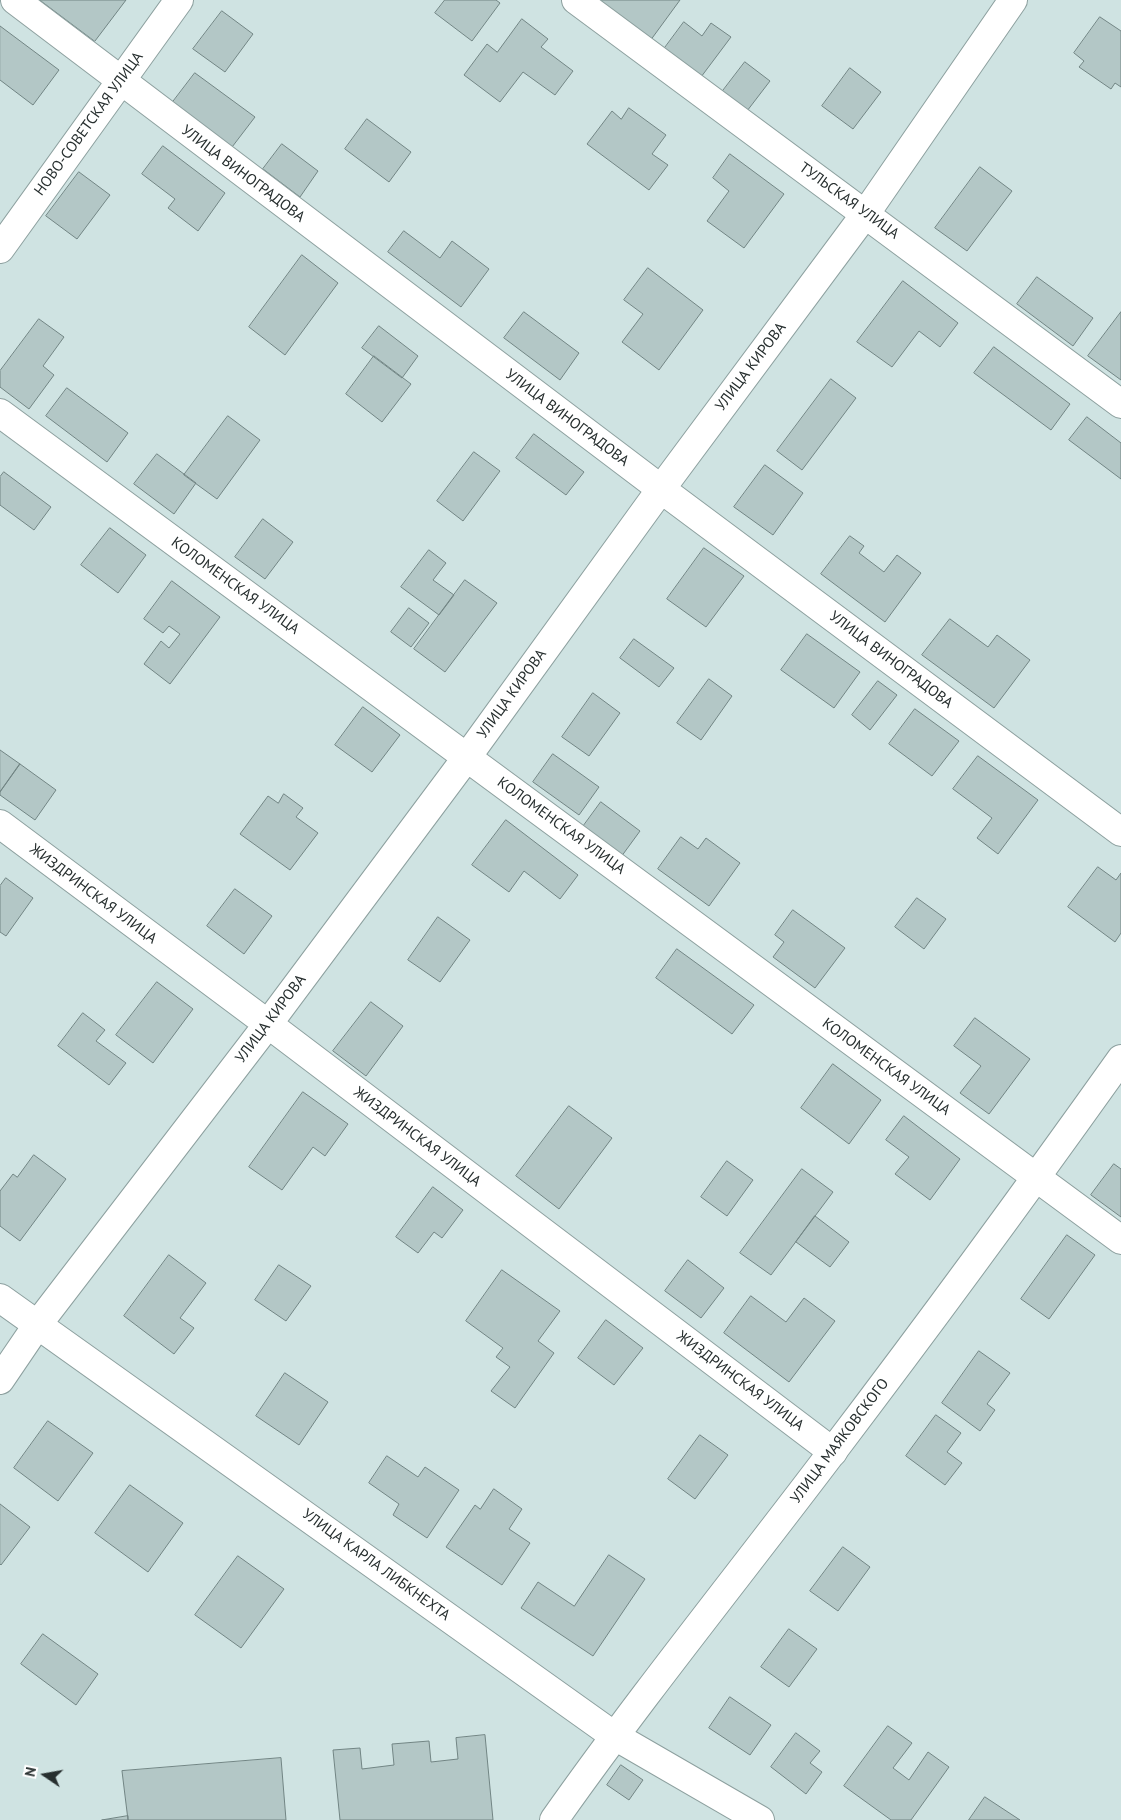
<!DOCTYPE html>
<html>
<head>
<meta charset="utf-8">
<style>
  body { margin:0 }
  #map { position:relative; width:1121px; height:1820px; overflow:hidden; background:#cfe3e2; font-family:"PT Sans",sans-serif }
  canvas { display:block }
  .north { position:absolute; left:20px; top:1750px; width:50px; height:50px; -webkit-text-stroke:4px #fff; paint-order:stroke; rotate:282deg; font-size:14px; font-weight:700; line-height:20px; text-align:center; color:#272f2f }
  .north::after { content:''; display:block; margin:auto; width:18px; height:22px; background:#272f2f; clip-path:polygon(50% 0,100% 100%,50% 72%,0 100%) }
</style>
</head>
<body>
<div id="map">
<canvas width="1121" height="1820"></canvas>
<div class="north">N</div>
</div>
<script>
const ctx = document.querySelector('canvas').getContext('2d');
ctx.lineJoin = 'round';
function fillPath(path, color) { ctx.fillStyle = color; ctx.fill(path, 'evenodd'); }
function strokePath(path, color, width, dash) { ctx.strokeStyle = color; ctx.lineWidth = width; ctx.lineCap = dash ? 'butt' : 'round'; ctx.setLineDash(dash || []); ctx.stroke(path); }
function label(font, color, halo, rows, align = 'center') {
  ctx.font = font + ' "PT Sans",sans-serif'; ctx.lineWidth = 4; ctx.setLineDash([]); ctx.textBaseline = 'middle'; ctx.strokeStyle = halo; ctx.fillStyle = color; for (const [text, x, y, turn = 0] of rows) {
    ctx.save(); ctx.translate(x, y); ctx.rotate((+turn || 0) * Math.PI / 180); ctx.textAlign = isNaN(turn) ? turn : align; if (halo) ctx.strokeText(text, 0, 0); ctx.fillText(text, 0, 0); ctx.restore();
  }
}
const building = new Path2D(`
  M40,0H126L95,41Z
  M445,0H496L500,3L472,41L435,13Z
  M595,0H680L650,41Z
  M222,11L253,34L225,72L193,49Z
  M1100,17L1121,31V87L1115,83L1111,89L1079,67L1084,61L1074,53Z
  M522,19L548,39L541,47L573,71L555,95L523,72L500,102L464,75L487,44L497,52Z
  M684,22L702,36L711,23L731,37L701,77L664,49Z
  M0,26L59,70L33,105L0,80Z
  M745,62L770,81L747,111L722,92Z
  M850,68L881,92L853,129L822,106Z
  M195,73L255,117L229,151L169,107Z
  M629,108L666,135L652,154L668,165L649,190L587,144L612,111L621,119Z
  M367,119L411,152L389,182L345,149Z
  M282,144L318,171L300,197L263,169Z
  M163,146L225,193L198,231L168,208L175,199L142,174Z
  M730,154L784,194L744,248L707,221L729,191L713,178Z
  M980,167L1012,191L967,251L935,228Z
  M79,172L110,195L77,239L46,216Z
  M404,231L440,258L452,241L489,269L461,307L388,252Z
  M302,255L338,283L285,355L249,327Z
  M648,268L703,310L659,370L622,342L643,314L624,300Z
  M1037,277L1093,318L1073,346L1017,304Z
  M903,281L958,323L940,347L919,331L892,367L857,342Z
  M524,312L579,353L560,380L504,338Z
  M1121,312V380L1088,356Z
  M39,319L64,337L43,366L54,375L29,409L0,387V371Z
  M379,326L418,356L402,378L362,348Z
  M994,347L1070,404L1051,430L974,373Z
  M374,356L411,384L382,422L346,394Z
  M831,379L856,398L802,470L777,451Z
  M67,388L128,433L107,462L46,416Z
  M228,416L260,440L217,499L184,475Z
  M1087,417L1121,443V479L1069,440Z
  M534,434L584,472L566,495L516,458Z
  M474,452L500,471L463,521L437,501Z
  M157,454L196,483L174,514L134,484Z
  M765,465L803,493L773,535L734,507Z
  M4,472L51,507L34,530L0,505V477Z
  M263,519L293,542L265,579L235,557Z
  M110,528L146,555L118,593L81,565Z
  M850,536L864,546L859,553L884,572L897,555L921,573L885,622L821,574Z
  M704,548L744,576L706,627L667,599Z
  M429,550L446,563L433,580L454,595L439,615L401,587Z
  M465,580L497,603L445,672L414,649Z
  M172,581L220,617L170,684L144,664L161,641L169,648L180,634L169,626L163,633L144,619Z
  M409,608L429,623L411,647L391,632Z
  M950,619L988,647L997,635L1030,660L994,708L922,655Z
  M807,634L860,672L834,708L781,670Z
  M634,639L674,668L659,687L620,658Z
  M709,679L732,696L701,740L677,723Z
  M878,681L897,695L870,730L852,715Z
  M593,693L620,713L589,756L562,737Z
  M363,707L400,735L372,772L335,745Z
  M915,709L959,741L932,776L889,744Z
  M0,750L20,764L0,792Z
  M553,754L599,787L579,815L533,782Z
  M978,756L1038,800L998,854L977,838L992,818L953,789Z
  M20,764L56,790L35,820L0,795V792Z
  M284,794L303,808L296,817L318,833L290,870L240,834L268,796L278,803Z
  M601,802L640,831L621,857L582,828Z
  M506,820L578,875L560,899L524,871L509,892L472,865Z
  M681,837L698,849L706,838L740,863L709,906L658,869Z
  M1098,867L1116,880L1121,873V933L1115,942L1068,907Z
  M6,878L33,898L6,936L0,932V886Z
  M235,889L272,916L244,954L207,926Z
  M917,898L946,919L924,949L895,927Z
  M793,910L845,948L815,988L773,957L784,942L775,935Z
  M438,917L470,940L440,982L408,960Z
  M677,949L754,1005L732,1034L656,978Z
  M157,982L193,1009L153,1063L116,1035Z
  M371,1002L403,1026L366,1076L333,1051Z
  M83,1013L105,1030L96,1041L126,1063L109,1085L58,1046Z
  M975,1018L1030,1059L989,1114L960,1093L981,1066L954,1046Z
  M833,1064L881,1100L849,1144L801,1108Z
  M303,1092L348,1124L325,1156L313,1147L282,1190L249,1167Z
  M569,1106L612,1138L559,1209L516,1176Z
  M904,1116L960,1159L930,1200L895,1174L909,1157L886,1140Z
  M34,1155L66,1179L20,1241L0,1226V1191L13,1174L17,1177Z
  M727,1161L753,1180L727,1216L701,1197Z
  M1114,1164L1121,1169V1217L1091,1195Z
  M802,1169L833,1192L771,1275L740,1253Z
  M433,1187L463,1210L442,1238L434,1232L418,1253L396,1237Z
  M815,1216L849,1242L830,1267L796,1242Z
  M1067,1235L1095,1255L1049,1319L1021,1299Z
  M169,1255L206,1283L180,1318L194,1328L174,1354L124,1316Z
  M688,1260L724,1288L701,1318L665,1291Z
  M279,1265L311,1286L286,1321L255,1300Z
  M502,1270L560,1311L538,1341L554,1353L515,1408L491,1391L510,1367L496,1357L503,1348L466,1321Z
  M751,1296L786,1322L804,1298L835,1321L789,1382L724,1333Z
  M606,1320L643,1348L614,1385L578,1358Z
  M979,1351L1010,1373L987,1404L995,1410L980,1431L942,1403Z
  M285,1373L328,1402L299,1445L256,1416Z
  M936,1415L961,1433L947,1452L962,1463L945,1485L906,1456Z
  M48,1421L93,1453L58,1501L14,1468Z
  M700,1435L728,1455L695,1499L668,1479Z
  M387,1456L418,1477L425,1467L459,1490L427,1538L393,1515L399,1504L369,1483Z
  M130,1485L183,1523L148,1572L95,1533Z
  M494,1489L522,1509L509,1529L530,1543L502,1585L446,1547L475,1505L480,1509Z
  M0,1504L30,1527L1,1565L0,1564Z
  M843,1547L870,1567L838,1611L810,1591Z
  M609,1555L645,1579L593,1656L521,1608L538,1582L574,1606Z
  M238,1556L284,1589L241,1648L195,1615Z
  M789,1629L817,1649L789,1687L761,1667Z
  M43,1634L98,1674L76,1705L21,1664Z
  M730,1697L771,1725L750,1755L709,1728Z
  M888,1726L912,1743L893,1768L909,1780L928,1752L949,1767L911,1820H891L844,1786Z
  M796,1733L820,1751L810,1763L822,1772L806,1794L771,1767Z
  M485,1735L493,1820H340L333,1750L360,1748L362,1769L394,1765L392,1744L429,1741L431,1762L458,1759L456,1738Z
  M281,1758L286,1820H128L122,1771Z
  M621,1765L643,1780L629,1800L607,1785Z
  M985,1797L1020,1820H969Z
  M128,1816V1820H102Z`);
fillPath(building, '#b3c7c6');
strokePath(building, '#728584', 1);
const street = new Path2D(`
  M15,0L661,489L1121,832
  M576,0L1121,404
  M0,249L179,0
  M0,413L1121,1240
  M0,824L268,1024L833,1452
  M0,1380L38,1324L268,1024L467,757L661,489L866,213L1013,0`);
const secondary = new Path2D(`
  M0,1298L613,1735L760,1820
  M554,1820C643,1694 740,1574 833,1451C931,1322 1027,1191 1121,1059`);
strokePath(street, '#8da09f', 30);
strokePath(secondary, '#8da09f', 30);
strokePath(street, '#fff', 28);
strokePath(secondary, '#fff', 28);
label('15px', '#272f2f', '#fff', [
  ["НОВО-СОВЕТСКАЯ УЛИЦА",89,124,-54],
  ["УЛИЦА ВИНОГРАДОВА",243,174,37],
  ["ТУЛЬСКАЯ УЛИЦА",849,201,36],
  ["УЛИЦА КИРОВА",751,367,-53],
  ["УЛИЦА ВИНОГРАДОВА",567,418,37],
  ["КОЛОМЕНСКАЯ УЛИЦА",235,586,36],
  ["УЛИЦА ВИНОГРАДОВА",891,660,37],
  ["УЛИЦА КИРОВА",512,694,-54],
  ["КОЛОМЕНСКАЯ УЛИЦА",561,826,36],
  ["ЖИЗДРИНСКАЯ УЛИЦА",93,894,37],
  ["УЛИЦА КИРОВА",271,1019,-53],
  ["КОЛОМЕНСКАЯ УЛИЦА",886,1067,36],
  ["ЖИЗДРИНСКАЯ УЛИЦА",417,1137,37],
  ["ЖИЗДРИНСКАЯ УЛИЦА",740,1381,37],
  ["УЛИЦА МАЯКОВСКОГО",840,1441,-53],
  ["УЛИЦА КАРЛА ЛИБКНЕХТА",376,1565,36]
]);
</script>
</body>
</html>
